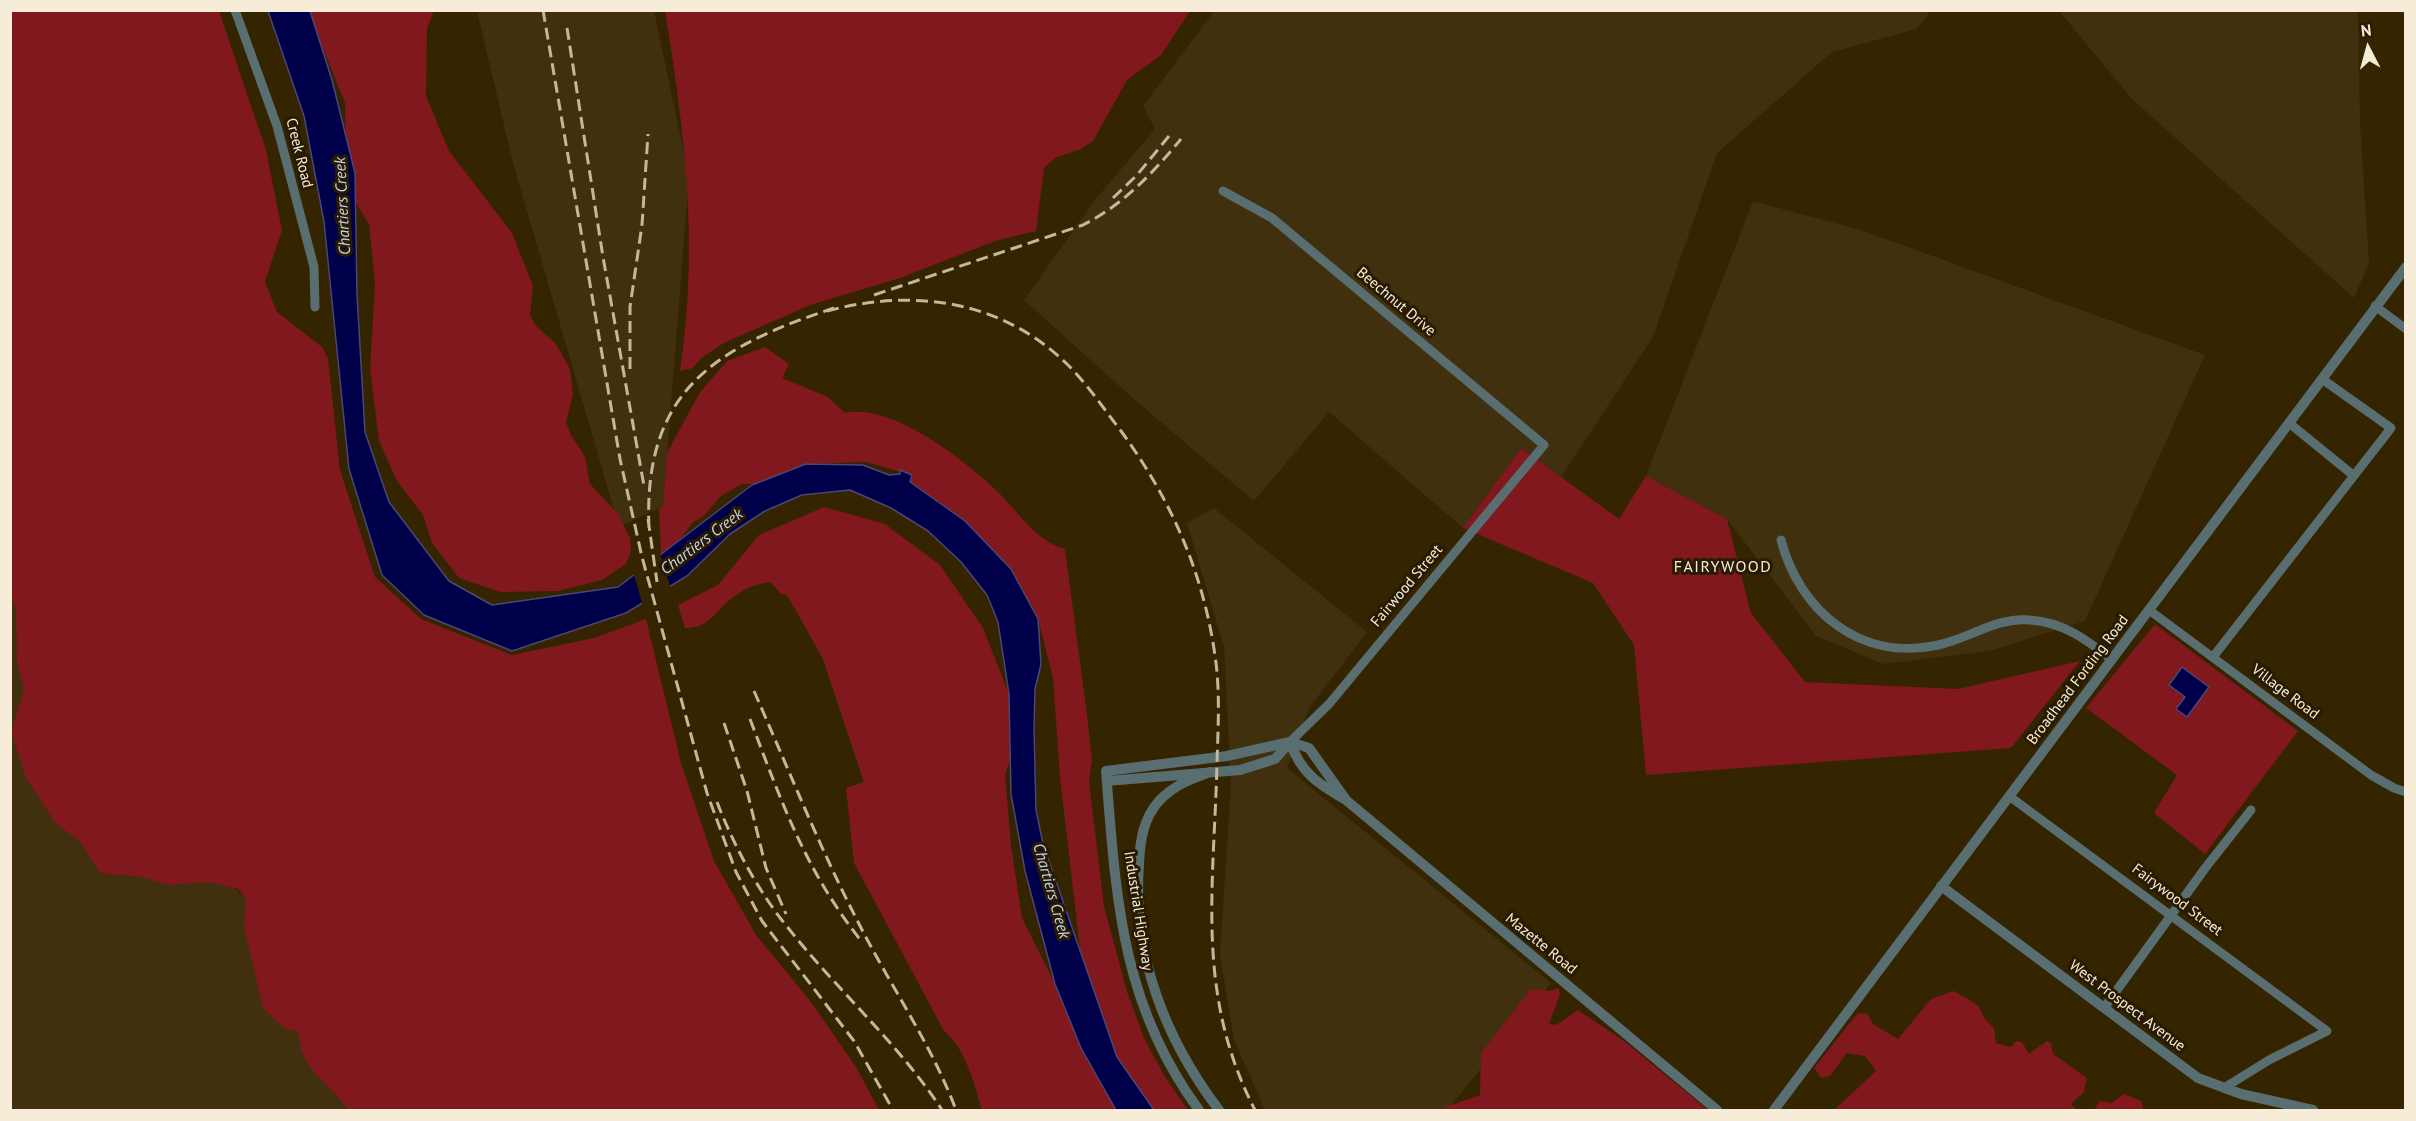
<!DOCTYPE html>
<html>
<head>
<meta charset="utf-8">
<style>
  body { margin:0 }
  #map { position:relative; width:2416px; height:1121px; overflow:hidden; background:#342400; font-family:"PT Sans",sans-serif }
  canvas { display:block }
  .frame { position:absolute; inset:0; border:12px solid #f6ecd8; pointer-events:none }
  .north { position:absolute; left:2338px; top:18px; width:60px; height:60px; -webkit-text-stroke:4px #281b02; paint-order:stroke; rotate:354deg; font-size:16px; font-weight:700; line-height:24px; text-align:center; color:#f6ecd8 }
  .north::after { content:''; display:block; margin:auto; width:21px; height:27px; background:#f6ecd8; clip-path:polygon(50% 0,100% 100%,50% 72%,0 100%) }
</style>
</head>
<body>
<div id="map">
<canvas width="2416" height="1121"></canvas>
<div class="frame"></div>
<div class="north">N</div>
</div>
<script>
const ctx = document.querySelector('canvas').getContext('2d');
ctx.lineJoin = 'round';
function fillPath(path, color) { ctx.fillStyle = color; ctx.fill(path, 'evenodd'); }
function strokePath(path, color, width, dash) { ctx.strokeStyle = color; ctx.lineWidth = width; ctx.lineCap = dash ? 'butt' : 'round'; ctx.setLineDash(dash || []); ctx.stroke(path); }
function label(font, color, halo, rows, align = 'center') {
  ctx.font = font + ' "PT Sans",sans-serif'; ctx.lineWidth = 6; ctx.setLineDash([]); ctx.textBaseline = 'middle'; ctx.strokeStyle = halo; ctx.fillStyle = color; for (const [text, x, y, turn = 0] of rows) {
    ctx.save(); ctx.translate(x, y); ctx.rotate((+turn || 0) * Math.PI / 180); ctx.textAlign = isNaN(turn) ? turn : align; if (halo) ctx.strokeText(text, 0, 0); ctx.fillText(text, 0, 0); ctx.restore();
  }
}
fillPath(new Path2D(`
  M2354,10L2358,14L2360,122L2369,263L2354,298L2132,99L2059,11Z
  M477,11H654L689,177L663,506L619,527L513,163Z
  M1214,11H1931L1916,29L1832,52L1717,153L1653,337L1561,477L1521,448L1463,528L1329,412L1254,501L1136,401L1024,300L1095,200L1155,129L1143,106Z
  M1753,201L1864,231L2205,355L2085,621L1989,651L1883,664L1816,636L1727,519L1646,476Z
  M10,349L42,704L467,1110H11Z
  M1214,508L1367,632L1309,708L1287,768L1551,983L1447,1110H1265L1234,1040L1220,954L1231,784L1224,647L1187,523Z`), '#40300e');
fillPath(new Path2D(`
  M10,11H219L266,150L282,230L265,282L277,312L322,347L328,359L340,470L375,577L421,619L512,655L594,638L646,619L681,763L714,861L756,935L811,1002L856,1067L879,1110H348C331,1084 297,1067 299,1032L284,1028L263,1008L244,927L246,899L238,889L211,882L168,885L142,877L100,873L79,840L56,824L26,778L11,731L24,690L17,663L16,609L10,592Z
  M308,11H434L427,28L426,96L449,151L512,233L533,286L530,315L536,326L556,344L570,369L573,395L566,422L571,435L585,457L590,484L618,514L630,538L631,551L626,564L602,580L558,591L500,592L459,578L432,543L423,515L397,481L379,441L370,369L375,284L369,224L354,200L346,173L345,103Z
  M665,11V10L1190,11L1161,55L1127,80L1093,141L1081,149L1055,158L1044,168L1036,231L995,241L900,278L810,305L724,343L701,358L693,368L680,371C699,245 685,134 665,11Z
  M765,347L789,364L782,378L828,397L845,413C892,403 964,460 996,490C1018,511 1035,541 1065,549L1086,707L1092,760L1089,781L1104,906L1127,992L1145,1040L1165,1077L1188,1110H1154L1117,1057L1080,949L1060,777L1053,678L1038,619L965,521L909,482L912,475L866,462L806,464L756,484H742L721,496L703,517L693,522L676,545L661,555L659,508L663,506L667,453L700,392L727,361Z
  M1521,448L1619,519L1646,476L1727,519L1751,613L1805,682L1958,689L2080,661L2011,748L1646,775L1634,645L1593,583L1463,528Z
  M824,507L885,524L940,565L983,628L1009,694L1010,760L1005,775L1011,845L1022,918L1055,984L1081,1048L1117,1110H982C974,1084 966,1049 944,1031L854,863L846,788L864,782L823,659L787,595L781,594L770,582C757,584 745,588 735,596C715,609 712,628 685,628L678,605L718,585L759,535Z
  M2155,624L2298,731L2205,854L2154,813L2177,775L2086,708Z
  M1559,988L1560,995L1549,1024L1556,1025L1578,1010L1624,1041L1708,1110H1437L1480,1095L1481,1053L1531,989L1550,991Z
  M1954,991L1978,1005L1985,1019L1994,1028L1996,1043L2011,1047L2016,1041L2022,1042L2029,1054L2047,1041L2051,1043L2053,1054L2087,1078L2084,1092L2071,1104L2077,1110H1834L1876,1071L1865,1056L1847,1053L1830,1076L1821,1078L1814,1068L1857,1014L1867,1013L1873,1024L1898,1039L1931,999Z
  M2124,1094L2141,1101L2144,1110H2095L2099,1101L2111,1103Z`), '#80181e');
const water = new Path2D(`
  M268,11H310L332,80L355,173L357,295L365,432L389,502L449,581L492,605L618,587L752,485L806,464L863,465L889,475L900,474V470L912,475L910,482L965,521L1011,569L1038,619L1041,664L1035,689L1034,730L1036,810L1043,844L1117,1057L1154,1110H1116L1081,1048L1055,984L1025,871L1011,794L1009,694L998,622L987,595L961,562L928,531L891,508L850,490L802,495L765,511L730,534L687,576L626,613L512,651L424,615L382,575L349,469L324,222L304,116Z
  M2182,667L2209,687L2187,717L2176,709L2185,697L2169,685Z`);
fillPath(water, '#00004a');
strokePath(water, '#4a4775', 1.5);
fillPath(new Path2D(`
  M660,553L671,589L643,606L633,572Z`), '#342400');
strokePath(new Path2D(`
  M235,10L277,126L314,267L315,307
  M1223,191L1272,218L1544,445L1329,704L1290,742
  M2375,306L2406,329
  M2289,423L2353,475
  M1781,540C1800,612 1861,662 1938,645C1971,638 1996,617 2030,620C2063,622 2087,640 2111,659
  M2149,610L2371,775L2394,788L2406,792
  M2213,657L2391,428L2322,379
  M2009,796L2327,1031L2269,1060L2224,1088
  M2104,1008L2206,867L2251,810`), '#586e70', 9);
strokePath(new Path2D(`
  M1290,742C1301,773 1318,784 1346,800L1717,1110
  M1210,772C1191,779 1174,785 1159,801C1143,819 1140,841 1139,864C1132,954 1165,1039 1219,1110
  M1107,781L1240,770L1275,759L1290,742
  M1941,886L2198,1078L2241,1094L2313,1110
  M1199,1110C1121,1005 1116,897 1106,771L1227,756L1290,742L1309,748L1346,800
  M1774,1110L2406,267`), '#586e70', 10);
strokePath(new Path2D(`
  M543,10L620,459L642,557L707,793L736,872L762,921L854,1041L893,1110
  M567,28L603,257L644,486
  M1113,198L1137,175L1169,136
  M874,295L1083,225C1124,204 1152,174 1181,139
  M827,311C914,288 1002,300 1068,365C1088,385 1104,409 1121,431C1172,501 1205,576 1216,663C1220,696 1218,730 1217,763C1214,888 1195,994 1255,1110
  M630,369V307L642,225L648,134
  M648,519L657,582
  M649,528C643,390 716,347 834,308
  M754,691C788,768 819,846 857,920C889,984 931,1043 956,1110
  M750,719C782,803 805,870 862,942
  M724,723L747,791L766,868L786,914
  M717,802C734,846 759,893 789,929C838,991 899,1044 942,1110`), '#c3b79f', 3, [12, 6]);
label('15px', '#f6ecd8', '#281b02', [
  ["Creek Road",299,153,76],
  ["Beechnut Drive",1396,302,40],
  ["Fairwood Street",1407,586,-50],
  ["Broadhead Fording Road",2078,680,-53],
  ["Village Road",2285,692,37],
  ["Fairywood Street",2177,900,37],
  ["Industrial Highway",1138,911,81],
  ["Mazette Road",1541,944,39],
  ["West Prospect Avenue",2127,1006,37]
]);
label('italic 16px', '#c7d4ed', '#281b02', [
  ["Chartiers Creek",343,206,-93],
  ["Chartiers Creek",702,542,-37],
  ["Chartiers Creek",1051,891,74]
]);
ctx.letterSpacing = '1.5px';
label('16px', '#f6ecd8', '#281b02', [
  ["FAIRYWOOD",1723,567]
]);
ctx.letterSpacing = '0px';
</script>
</body>
</html>
